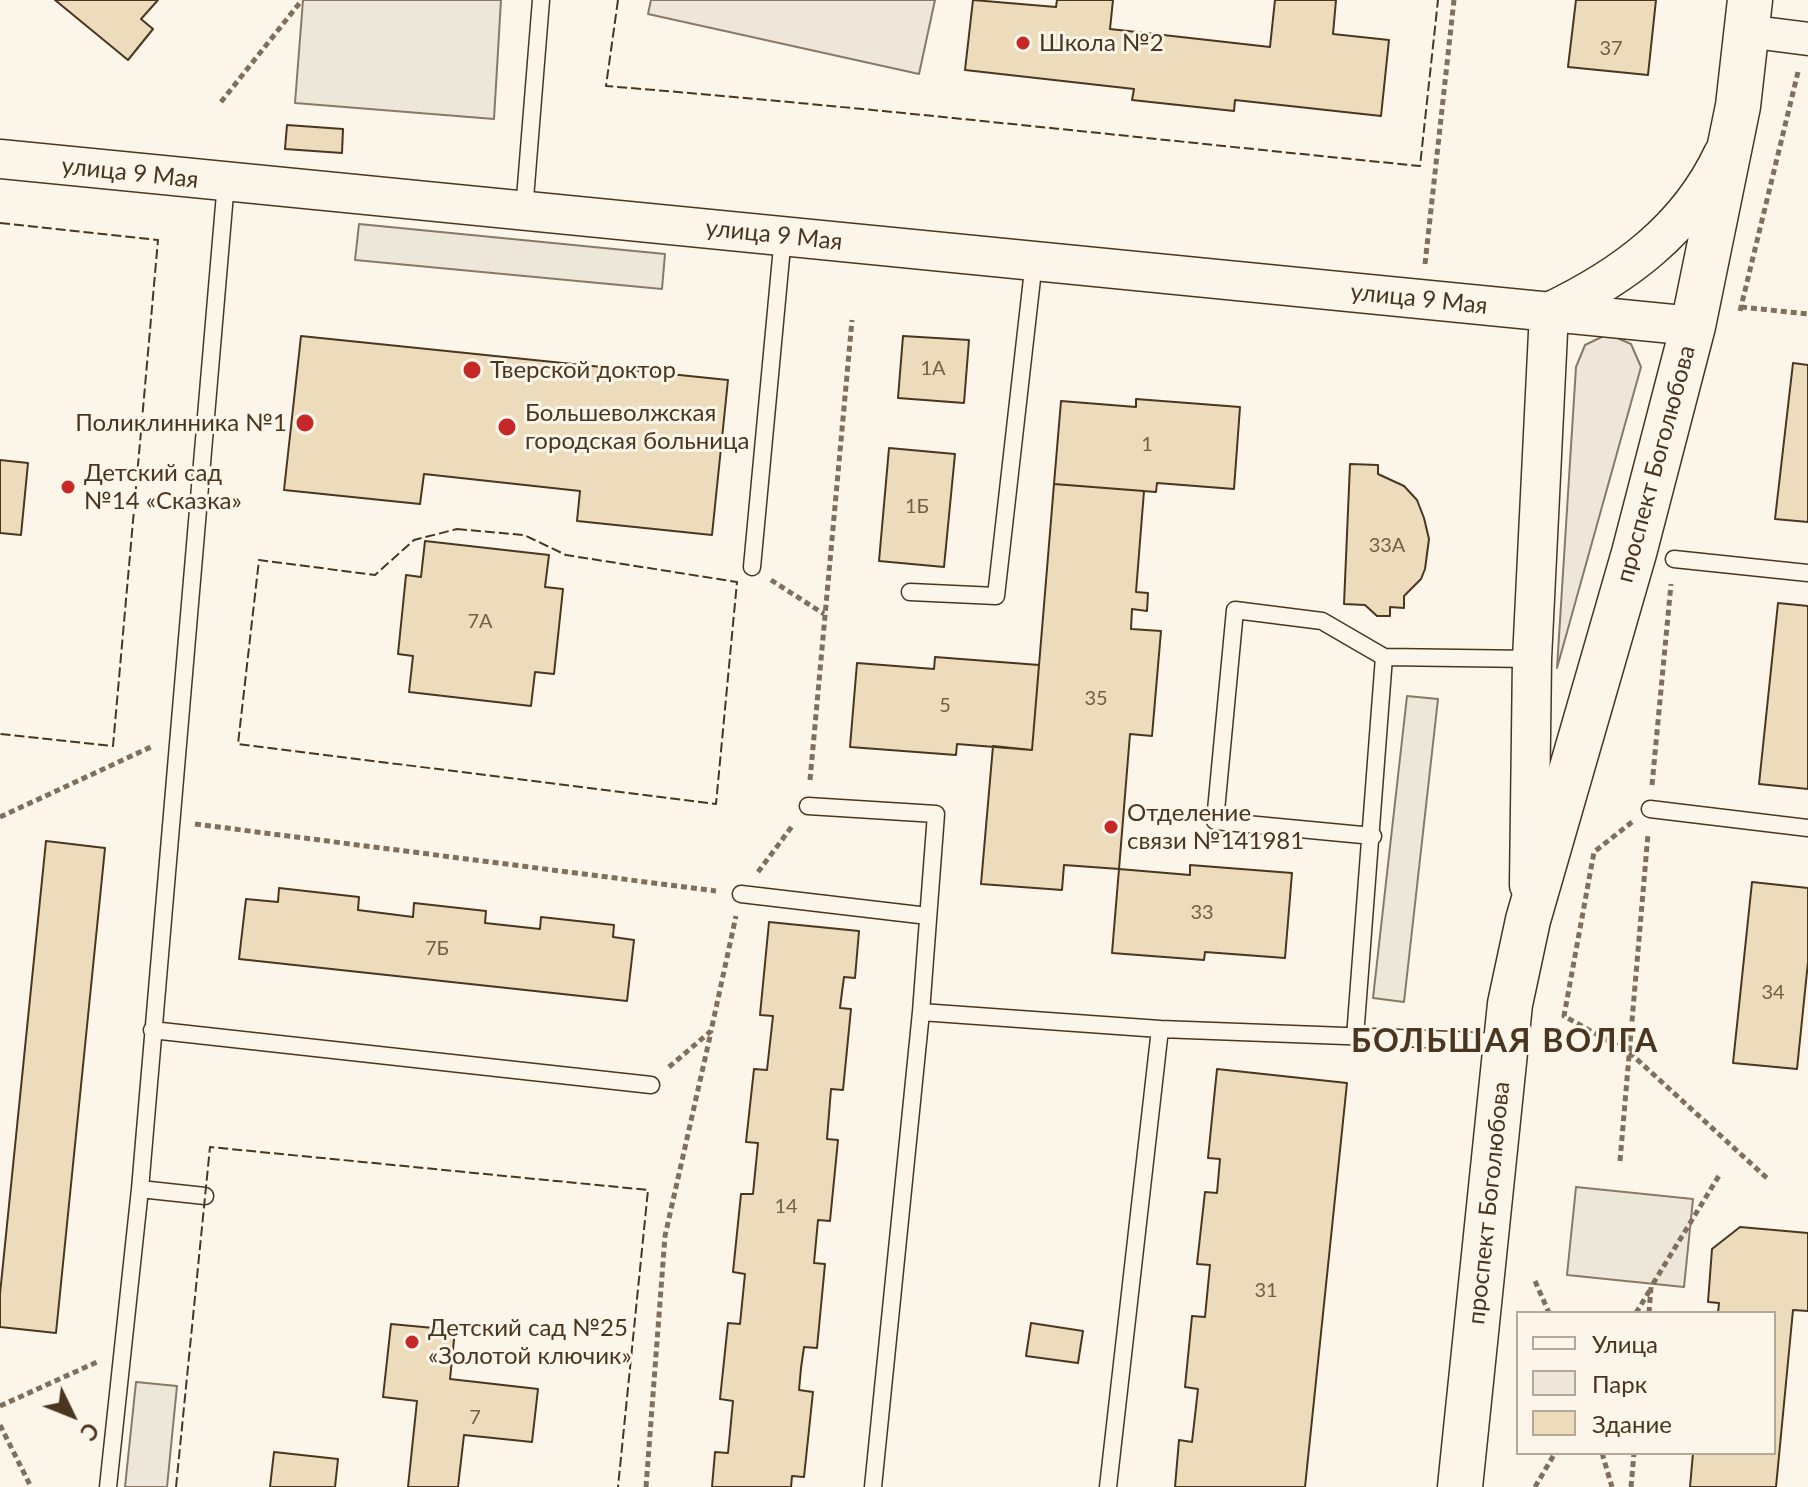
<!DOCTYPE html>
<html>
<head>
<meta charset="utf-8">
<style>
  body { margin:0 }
  #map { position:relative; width:1808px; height:1487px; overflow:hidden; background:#fbf6e9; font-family:Lato,sans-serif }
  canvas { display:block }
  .legend { position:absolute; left:1516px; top:1311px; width:260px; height:144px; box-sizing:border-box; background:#fbf6e9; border:2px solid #b4a999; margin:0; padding:10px 14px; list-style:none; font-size:24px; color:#4a3520 }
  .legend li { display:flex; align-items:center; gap:16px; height:40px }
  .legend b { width:40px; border:2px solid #b4a999 }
  .north { position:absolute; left:32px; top:1375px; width:80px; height:80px; -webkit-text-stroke:6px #fbf6e9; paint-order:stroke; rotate:133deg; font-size:22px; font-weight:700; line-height:32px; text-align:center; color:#4a3520 }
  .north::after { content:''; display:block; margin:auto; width:28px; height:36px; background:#4a3520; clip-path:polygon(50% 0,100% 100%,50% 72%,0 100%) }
</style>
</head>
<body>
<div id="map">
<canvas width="1808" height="1487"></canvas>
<ul class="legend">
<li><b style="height:10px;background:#fbf6e9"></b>Улица</li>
<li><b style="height:22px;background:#ede6d9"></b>Парк</li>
<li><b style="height:22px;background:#ecdcbc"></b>Здание</li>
</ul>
<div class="north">С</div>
</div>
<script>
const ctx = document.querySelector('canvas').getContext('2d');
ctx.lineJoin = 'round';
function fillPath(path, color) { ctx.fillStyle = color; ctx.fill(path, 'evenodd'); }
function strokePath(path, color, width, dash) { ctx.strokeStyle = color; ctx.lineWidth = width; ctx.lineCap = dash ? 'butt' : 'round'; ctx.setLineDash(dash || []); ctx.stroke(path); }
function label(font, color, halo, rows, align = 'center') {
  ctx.font = font + ' Lato,sans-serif'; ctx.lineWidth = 6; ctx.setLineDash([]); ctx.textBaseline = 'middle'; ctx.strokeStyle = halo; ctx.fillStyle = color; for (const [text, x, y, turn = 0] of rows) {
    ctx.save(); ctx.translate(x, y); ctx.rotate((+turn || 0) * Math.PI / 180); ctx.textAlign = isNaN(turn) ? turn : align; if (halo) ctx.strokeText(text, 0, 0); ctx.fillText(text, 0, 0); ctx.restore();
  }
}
const green = new Path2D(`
  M651,0H935L919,74L648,14Z
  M1608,334L1631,344L1641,367L1557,668L1576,367L1585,345Z`);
fillPath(green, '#ede6d9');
strokePath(green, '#887966', 2);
const parking = new Path2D(`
  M303,0H501L494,119L295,103Z
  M359,224L665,254L662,289L355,260Z
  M1407,696L1438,699L1404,1002L1373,998Z
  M1576,1187L1693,1199L1684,1287L1567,1275Z
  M136,1382L177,1386L167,1487H125Z`);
fillPath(parking, '#ede7d9');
strokePath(parking, '#887966', 2);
const building = new Path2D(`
  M55,0H158L141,19L153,29L128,60Z
  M973,0L1056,7L1057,0H1113L1110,29L1270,47L1275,0H1336L1333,34L1389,40L1381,116L1235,100L1234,111L1132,100L1134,89L965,70Z
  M1576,0H1656L1648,75L1568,67Z
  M287,125L343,129L342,153L285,149Z
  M301,336L728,380L712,535L577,521L580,491L424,474L420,504L284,490Z
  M903,336L969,340L964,403L898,398Z
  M1793,363L1808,365V522L1775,519Z
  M1136,399L1240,407L1234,489L1157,483L1156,492L1054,484L1061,401L1136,407Z
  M889,448L955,454L944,567L879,561Z
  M0,460L28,463L21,535L0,533Z
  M1350,464L1378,465V474L1404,486L1417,500L1424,518L1429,539L1425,569L1421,579L1404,596V608L1390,607V616H1377L1365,605L1344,604Z
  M1054,484L1144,491L1136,592L1148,593L1147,611L1132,609L1131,629L1161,631L1152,736L1130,734L1119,869L1064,865L1062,890L981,884L993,746L1032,750Z
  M425,541L549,555L545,587L563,589L554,674L535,672L531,706L409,692L413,656L398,654L406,575L421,577Z
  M1778,603L1808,606V789L1759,784Z
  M935,657L1039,665L1032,750L957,744L956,755L850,747L857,663L934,669Z
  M46,841L105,848L56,1333L0,1327V1294Z
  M1190,865L1292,873L1285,958L1205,952L1204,960L1112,953L1119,869L1190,875Z
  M1752,882L1808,888V962L1797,1069L1733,1063Z
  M279,888L359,897L358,910L413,917L414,903L486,911L485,923L540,929L541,917L614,925L613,937L634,940L627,1001L239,959L246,899L278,902Z
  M769,922L859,931L855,978L844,977L842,992L840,1008L851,1009L843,1090L831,1089L827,1139L838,1140L830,1221L818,1220L814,1263L825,1264L817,1348L804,1347L801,1368L799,1390L813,1392L804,1477L792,1476L791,1487H712L715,1452L728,1453L733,1401L720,1399L728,1323L740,1324L745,1274L733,1272L741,1194H753L758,1143L746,1142L754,1069L767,1070L773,1016L760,1015Z
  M1217,1069L1347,1083L1305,1487H1175L1179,1440L1192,1442L1198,1389L1185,1387L1192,1316L1205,1317L1210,1265L1197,1264L1205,1192L1217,1193L1220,1159L1208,1158Z
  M1740,1227L1808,1233V1311L1793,1310L1776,1487H1690L1693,1453H1774V1313H1718L1719,1303L1708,1302L1712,1249Z
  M1031,1323L1083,1331L1078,1363L1026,1356Z
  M391,1324L455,1330L450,1379L538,1389L532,1442L464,1435L458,1487H408L417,1401L383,1397Z
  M274,1452L338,1459L335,1487H270Z`);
fillPath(building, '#ecdcbc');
strokePath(building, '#4a3520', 2);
const service = new Path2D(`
  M524,211L541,0
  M1674,559L1808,573
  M752,567L783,236
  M910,592L996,596L1034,261
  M808,806L936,814L921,1012
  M1650,809L1808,828
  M1373,836L1215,821L1235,610L1322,621L1384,657L1532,659
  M741,894L928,916
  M152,1030L651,1085
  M1355,1037L1384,657
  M140,1189L205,1196
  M108,1487L140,1189L226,182
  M873,1487L921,1012L1160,1029L1504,1042
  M1108,1487L1160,1029`);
const minor = new Path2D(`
  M1746,31L1808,39`);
const tertiary = new Path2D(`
  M0,159L1693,326
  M1549,312C1623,277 1688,229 1723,154
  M1529,885L1532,659L1549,312`);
const secondary = new Path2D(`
  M1460,1487L1510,1004L1528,920L1634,553L1693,326L1738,106L1750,0`);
strokePath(service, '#4a3520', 19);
strokePath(minor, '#4a3520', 35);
strokePath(tertiary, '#4a3520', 41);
strokePath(secondary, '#4a3520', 47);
strokePath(new Path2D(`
  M221,102L302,0
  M1425,264L1454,0
  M1741,307L1808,314
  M1740,311L1798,72
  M771,580L824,614
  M810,780L852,320
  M1652,785L1671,584
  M0,817L153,746
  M1632,822L1594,852L1564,1016L1630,1053L1769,1180
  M195,824L716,891
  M758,872L793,825
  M669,1067L711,1031L736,916
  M1620,1161L1648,834
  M1535,1281L1549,1313
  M1636,1313L1650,1290
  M1649,1313L1651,1287L1720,1174
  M0,1406L97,1362
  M0,1425L31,1487
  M1602,1453L1612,1487
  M646,1487L665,1236L711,1032
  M1535,1487L1555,1453
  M1631,1487L1634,1453`), '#7f6f5c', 5, [6, 4]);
strokePath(service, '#fbf6e9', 16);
strokePath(minor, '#fbf6e9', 32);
strokePath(tertiary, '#fbf6e9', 38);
strokePath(secondary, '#fbf6e9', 44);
strokePath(new Path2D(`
  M618,0L606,86C878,108 1148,139 1420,166L1438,0
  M0,223L158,240L113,746L0,734
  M457,529L524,535L566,555L737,582L716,804L238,744L259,560L375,575L414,540Z
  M176,1487L210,1147L648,1190L618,1487`), '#4a3520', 2, [10, 4]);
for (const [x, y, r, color] of [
  [1023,43,8,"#c62828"],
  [472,370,10,"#c62828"],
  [305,423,10,"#c62828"],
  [507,427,10,"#c62828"],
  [68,487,8,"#c62828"],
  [1111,827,8,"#c62828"],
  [412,1342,8,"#c62828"]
]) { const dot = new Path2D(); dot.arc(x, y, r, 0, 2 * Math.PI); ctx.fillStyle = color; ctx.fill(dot); strokePath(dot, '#fbf6e9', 3); }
label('20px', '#725f47', null, [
  ["37",1611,49],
  ["1А",933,369],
  ["1",1147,445],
  ["1Б",917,507],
  ["33А",1387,546],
  ["7А",480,622],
  ["35",1096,699],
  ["5",945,706],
  ["33",1202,913],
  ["7Б",437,949],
  ["34",1773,993],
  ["14",786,1207],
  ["31",1266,1291],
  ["7",475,1418]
]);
label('24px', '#4a3520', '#fbf6e9', [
  ["Школа №2",1039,43],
  ["Тверской доктор",490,370],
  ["Большеволжская",525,413],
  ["городская больница",525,441],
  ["Поликлинника №1",287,423,"right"],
  ["Детский сад",84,473],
  ["№14 «Сказка»",84,501],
  ["Отделение",1127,813],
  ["связи №141981",1127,841],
  ["Детский сад №25",428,1328],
  ["«Золотой ключик»",428,1356]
], 'left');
label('24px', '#4a3520', '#fbf6e9', [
  ["улица 9 Мая",130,173,6],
  ["улица 9 Мая",774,235,6],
  ["улица 9 Мая",1419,299,6],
  ["проспект Боголюбова",1656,464,-75],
  ["проспект Боголюбова",1489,1203,-84]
]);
ctx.letterSpacing = '2px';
label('bold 32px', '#4a3520', '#fbf6e9', [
  ["БОЛЬШАЯ ВОЛГА",1505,1042]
]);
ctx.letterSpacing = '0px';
</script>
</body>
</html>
